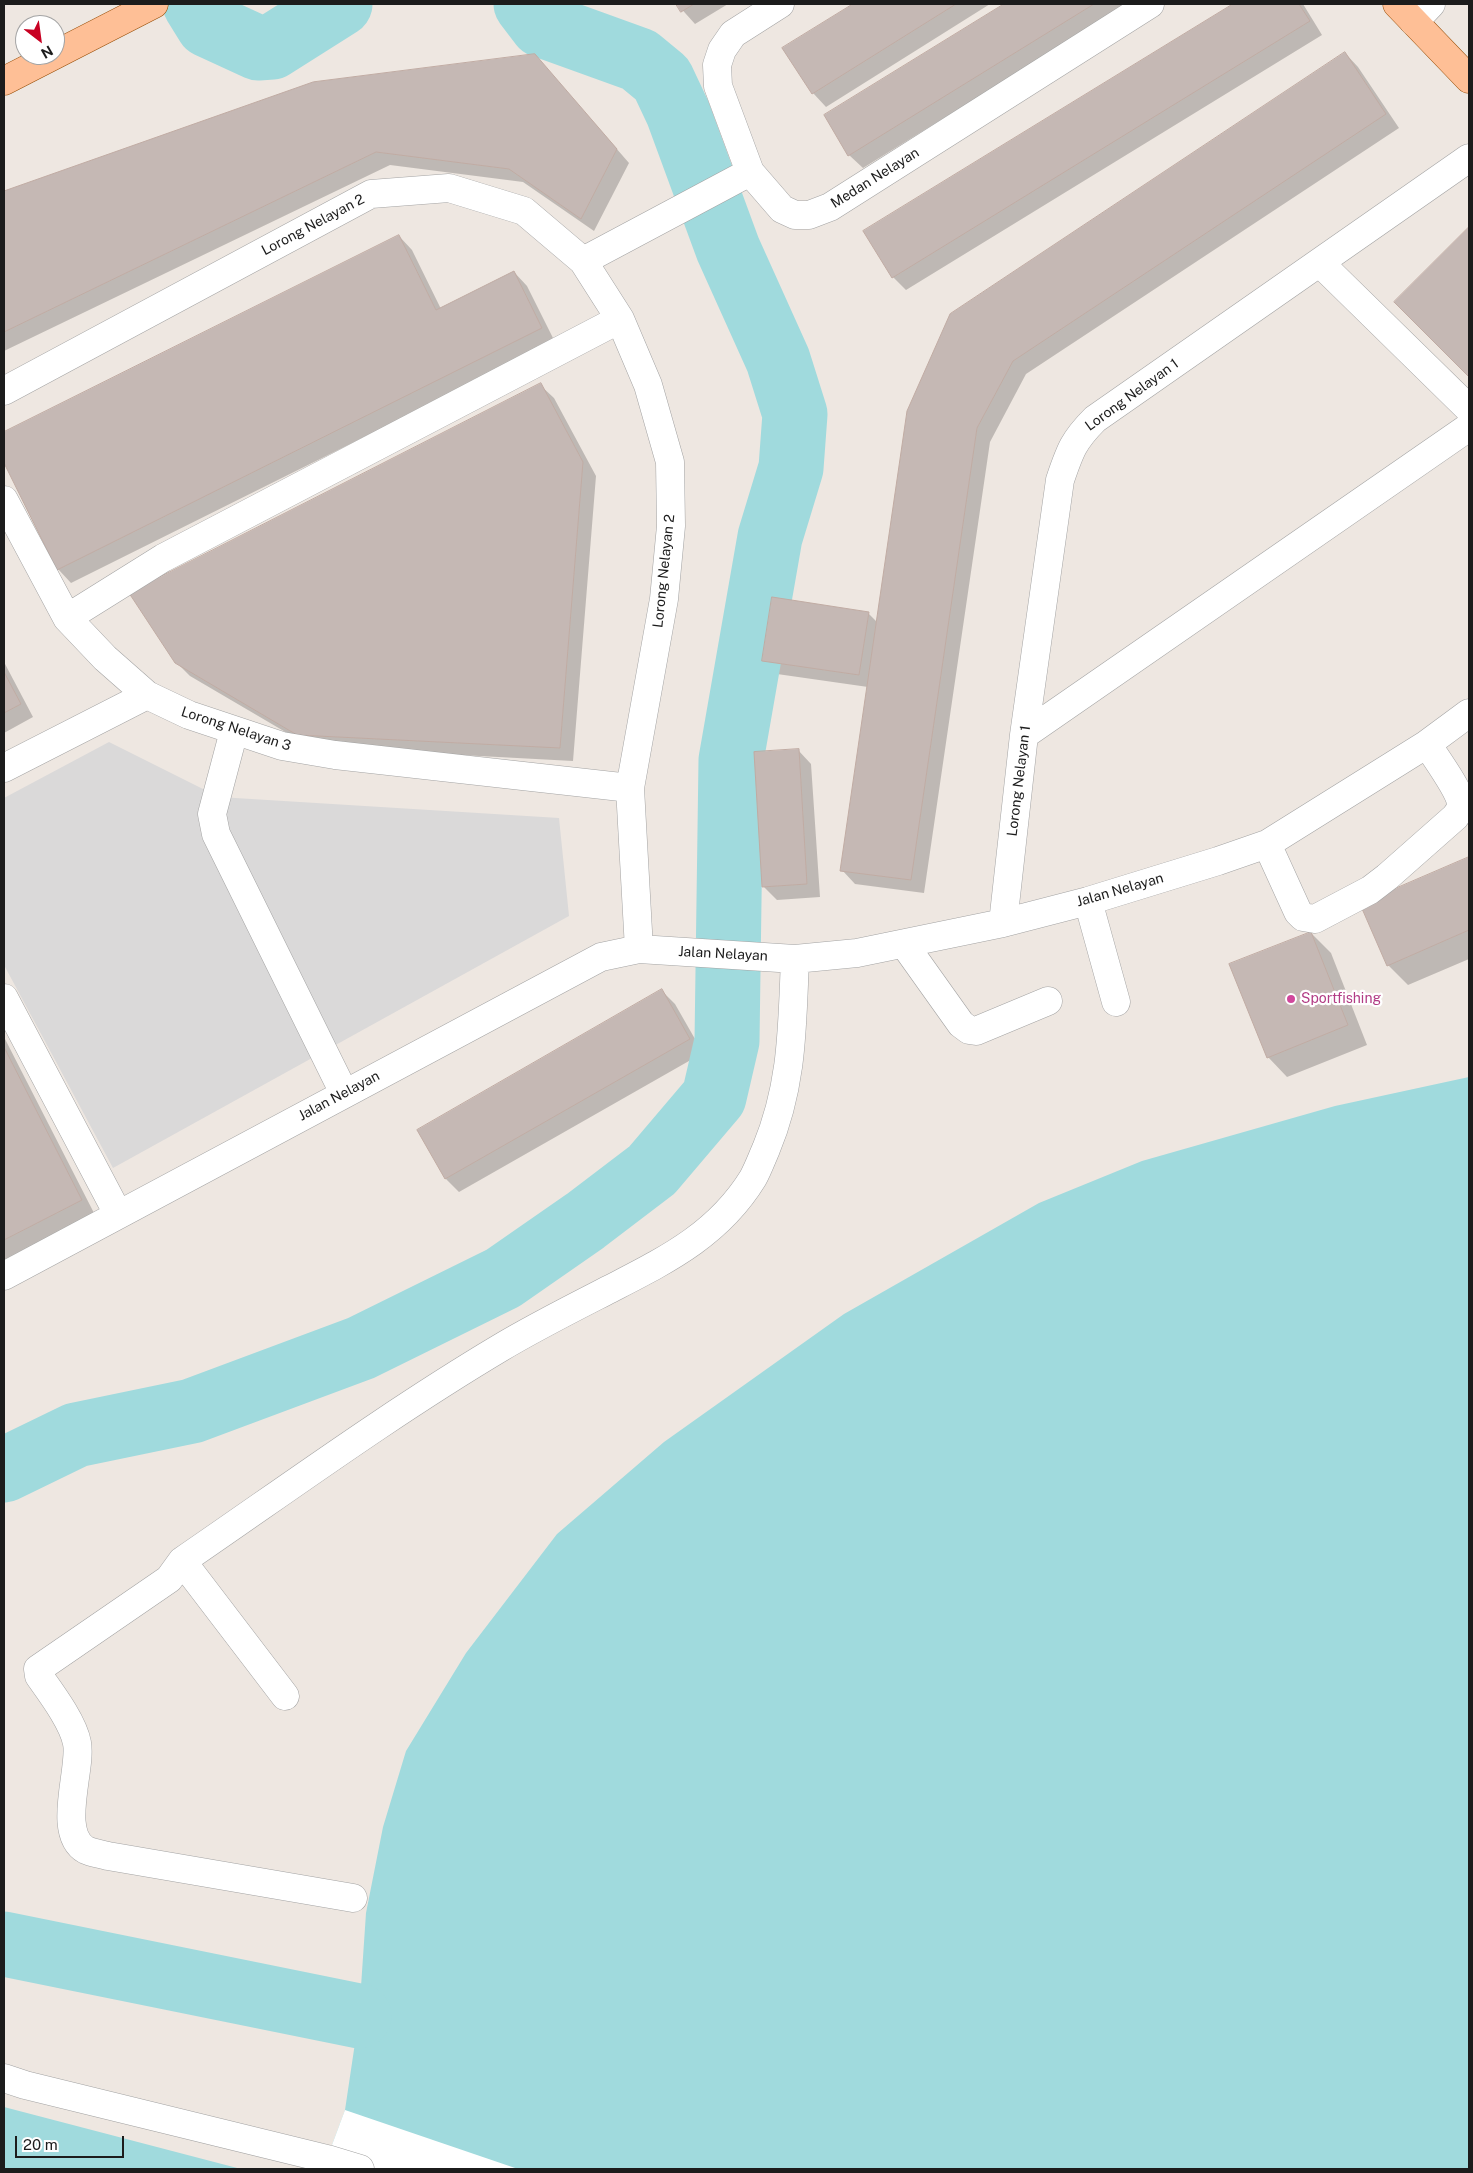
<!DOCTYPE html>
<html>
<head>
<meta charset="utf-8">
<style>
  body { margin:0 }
  #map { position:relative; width:1473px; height:2173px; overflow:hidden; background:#eee7e1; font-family:"Public Sans",sans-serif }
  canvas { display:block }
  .frame { position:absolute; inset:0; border:5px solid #1c1c1c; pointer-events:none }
  .north { position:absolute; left:15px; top:15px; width:50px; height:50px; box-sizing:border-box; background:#fff; border:1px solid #a4a4a4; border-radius:50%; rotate:150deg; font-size:14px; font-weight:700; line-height:20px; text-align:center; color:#1c1c1c }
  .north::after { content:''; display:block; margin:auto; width:18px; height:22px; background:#c80022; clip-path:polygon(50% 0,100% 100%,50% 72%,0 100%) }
  .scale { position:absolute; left:15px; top:2136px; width:109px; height:22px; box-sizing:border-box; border:2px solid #1c1c1c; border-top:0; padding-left:6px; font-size:15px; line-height:18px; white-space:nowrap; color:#1c1c1c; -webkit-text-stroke:4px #fff; paint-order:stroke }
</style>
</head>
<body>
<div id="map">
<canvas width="1473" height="2173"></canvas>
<div class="frame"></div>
<div class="north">N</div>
<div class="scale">20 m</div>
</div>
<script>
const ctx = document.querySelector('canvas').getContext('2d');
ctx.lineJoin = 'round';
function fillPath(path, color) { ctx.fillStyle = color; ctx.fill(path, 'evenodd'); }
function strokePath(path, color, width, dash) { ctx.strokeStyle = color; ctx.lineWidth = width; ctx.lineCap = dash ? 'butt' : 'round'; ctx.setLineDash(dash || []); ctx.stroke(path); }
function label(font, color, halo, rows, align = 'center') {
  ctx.font = font + ' "Public Sans",sans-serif'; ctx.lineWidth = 4.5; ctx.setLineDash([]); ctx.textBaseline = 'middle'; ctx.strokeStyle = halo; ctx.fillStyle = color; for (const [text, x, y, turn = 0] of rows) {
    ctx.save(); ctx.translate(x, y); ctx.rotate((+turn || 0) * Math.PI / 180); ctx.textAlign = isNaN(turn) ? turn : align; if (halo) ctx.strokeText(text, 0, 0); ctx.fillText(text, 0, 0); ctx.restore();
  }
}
fillPath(new Path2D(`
  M109,742L219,797L559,818L569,916L113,1168L4,965V798Z`), '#dad9d9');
fillPath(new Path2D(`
  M1469,1077V2169H323L345,2110L359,2016L366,1913L383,1827L406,1751L466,1653L557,1534L664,1442L844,1314L1039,1203L1142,1161L1335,1106Z
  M4,2107L241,2169H4Z`), '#a0dadd');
fillPath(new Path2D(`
  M345,2110L518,2169H323Z`), '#fff');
fillPath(new Path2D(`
  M677,4H728L695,24Z
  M855,4H990L826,107L813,93L784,49Z
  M1006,4H1128L863,168L849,155L825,115Z
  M1236,4H1303L1322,35L906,290L893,277L865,231Z
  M1345,53L1358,67L1399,128L1026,374L990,442L924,893L855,884L842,870L868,687L777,674L764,660L868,613L878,623L908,412Z
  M535,55L629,163L594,231L523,182L390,165L4,351V192L313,83Z
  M1469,229V375L1396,302Z
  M399,236L412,250L441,309L514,272L527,286L555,342L71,583L58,569L4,461V433Z
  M540,385L554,398L596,476L573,761L311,747L190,676L176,662Z
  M4,662L33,717L4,733Z
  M798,750L811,764L820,897L777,900L764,887Z
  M1469,858V959L1408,985L1388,965L1362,905Z
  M1311,933L1331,953L1367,1045L1287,1077L1268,1057Z
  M662,991L675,1004L703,1053L459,1192L446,1179L419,1130Z
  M4,1037L94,1213L4,1260Z`), '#0003');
strokePath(new Path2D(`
  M195,4L208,25L258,48L272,47L340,4
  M4,1470L76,1435L192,1411L361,1348L503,1278L585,1221L652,1170L714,1097L727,1041L731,760L770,537L791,468L795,414L778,360L728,249L678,113L662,79L639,60L542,25L526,4
  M4,1944L359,2016`), '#a0dadd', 65);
const building = new Path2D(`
  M676,4H694L681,12Z
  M853,4H956L812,94L782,48Z
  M1004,4H1094L848,156L824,115Z
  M1233,4H1299L1310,21L892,278L863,231Z
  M1345,52L1386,114L1013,361L977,428L911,880L840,871L907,411L950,314Z
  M535,54L617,149L581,219L509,169L376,152L4,332V191L313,82Z
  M1469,227V377L1394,302Z
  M399,235L436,310L514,271L542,328L57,570L4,463V432Z
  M541,383L583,462L560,748L297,735L175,663L129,593Z
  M772,597L869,612L859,675L762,661Z
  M4,672L21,704L4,713Z
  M799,749L807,884L762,887L754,752Z
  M1469,857V930L1387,966L1360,904Z
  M1311,932L1348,1025L1267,1058L1229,964Z
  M662,989L690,1039L445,1179L417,1130Z
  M4,1047L82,1200L4,1240Z`);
fillPath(building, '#c5b8b4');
strokePath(building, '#c0aba3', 1);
const minor = new Path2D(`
  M780,4L733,34L722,50L717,65L718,86L750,172L782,209L795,215H809L830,207L1150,4
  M1414,22L1431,4
  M583,261L750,172
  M1320,263L1469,409
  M4,391L371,194L449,188L524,211L583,261L620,319L648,385L670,462L671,526L664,599L630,788L639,949
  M4,500L67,618L105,658L147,695L189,715L282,746L335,755L630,788
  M67,618L163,558L620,319
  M234,731L212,814L216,834L344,1093
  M1024,735L1469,427
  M4,768L147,695
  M1267,844L1298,912L1303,917L1315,919L1370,890L1387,877L1455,817C1458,813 1462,808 1461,803C1459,789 1435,757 1427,744
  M1088,901L1116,1002
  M1003,923L1024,735L1060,480C1070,451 1073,441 1095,419L1469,158
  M904,944L961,1024L969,1030L976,1031L1048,1001
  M4,998L118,1214
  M4,1276L601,957L639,949L795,959L857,953L1003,923L1088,901L1218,861L1267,844L1427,744L1469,713
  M182,1561L285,1696
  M353,1898L108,1856C101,1854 92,1853 86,1850C56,1833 82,1769 77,1743C73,1722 51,1693 39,1676L38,1669L169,1579L182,1561C287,1489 391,1413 500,1348C535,1327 573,1308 610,1289C666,1260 718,1235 753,1178C758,1169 762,1158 766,1149C793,1084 792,1027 795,959
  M4,2078L25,2085L327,2159L360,2169`);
const major = new Path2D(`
  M1397,4L1469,79
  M4,81L154,4`);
strokePath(minor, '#a3a3a3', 29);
strokePath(major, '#944a00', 29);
strokePath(minor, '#fff', 28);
strokePath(major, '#febf96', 28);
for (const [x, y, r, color] of [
  [1291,999,5,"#d1479c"]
]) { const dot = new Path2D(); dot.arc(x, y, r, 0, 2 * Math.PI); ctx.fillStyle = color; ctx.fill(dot); strokePath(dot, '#fff', 2); }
label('14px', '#1c1c1c', '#fff', [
  ["Medan Nelayan",875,178,-32],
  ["Lorong Nelayan 2",313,225,-28],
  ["Lorong Nelayan 1",1132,395,-36],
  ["Lorong Nelayan 2",664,571,-84],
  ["Lorong Nelayan 3",236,729,18],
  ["Lorong Nelayan 1",1019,781,-83],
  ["Jalan Nelayan",1120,890,-16],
  ["Jalan Nelayan",723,954,3],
  ["Jalan Nelayan",339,1096,-28]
]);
label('14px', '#b23c85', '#fff', [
  ["Sportfishing",1301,999]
], 'left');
</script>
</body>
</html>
